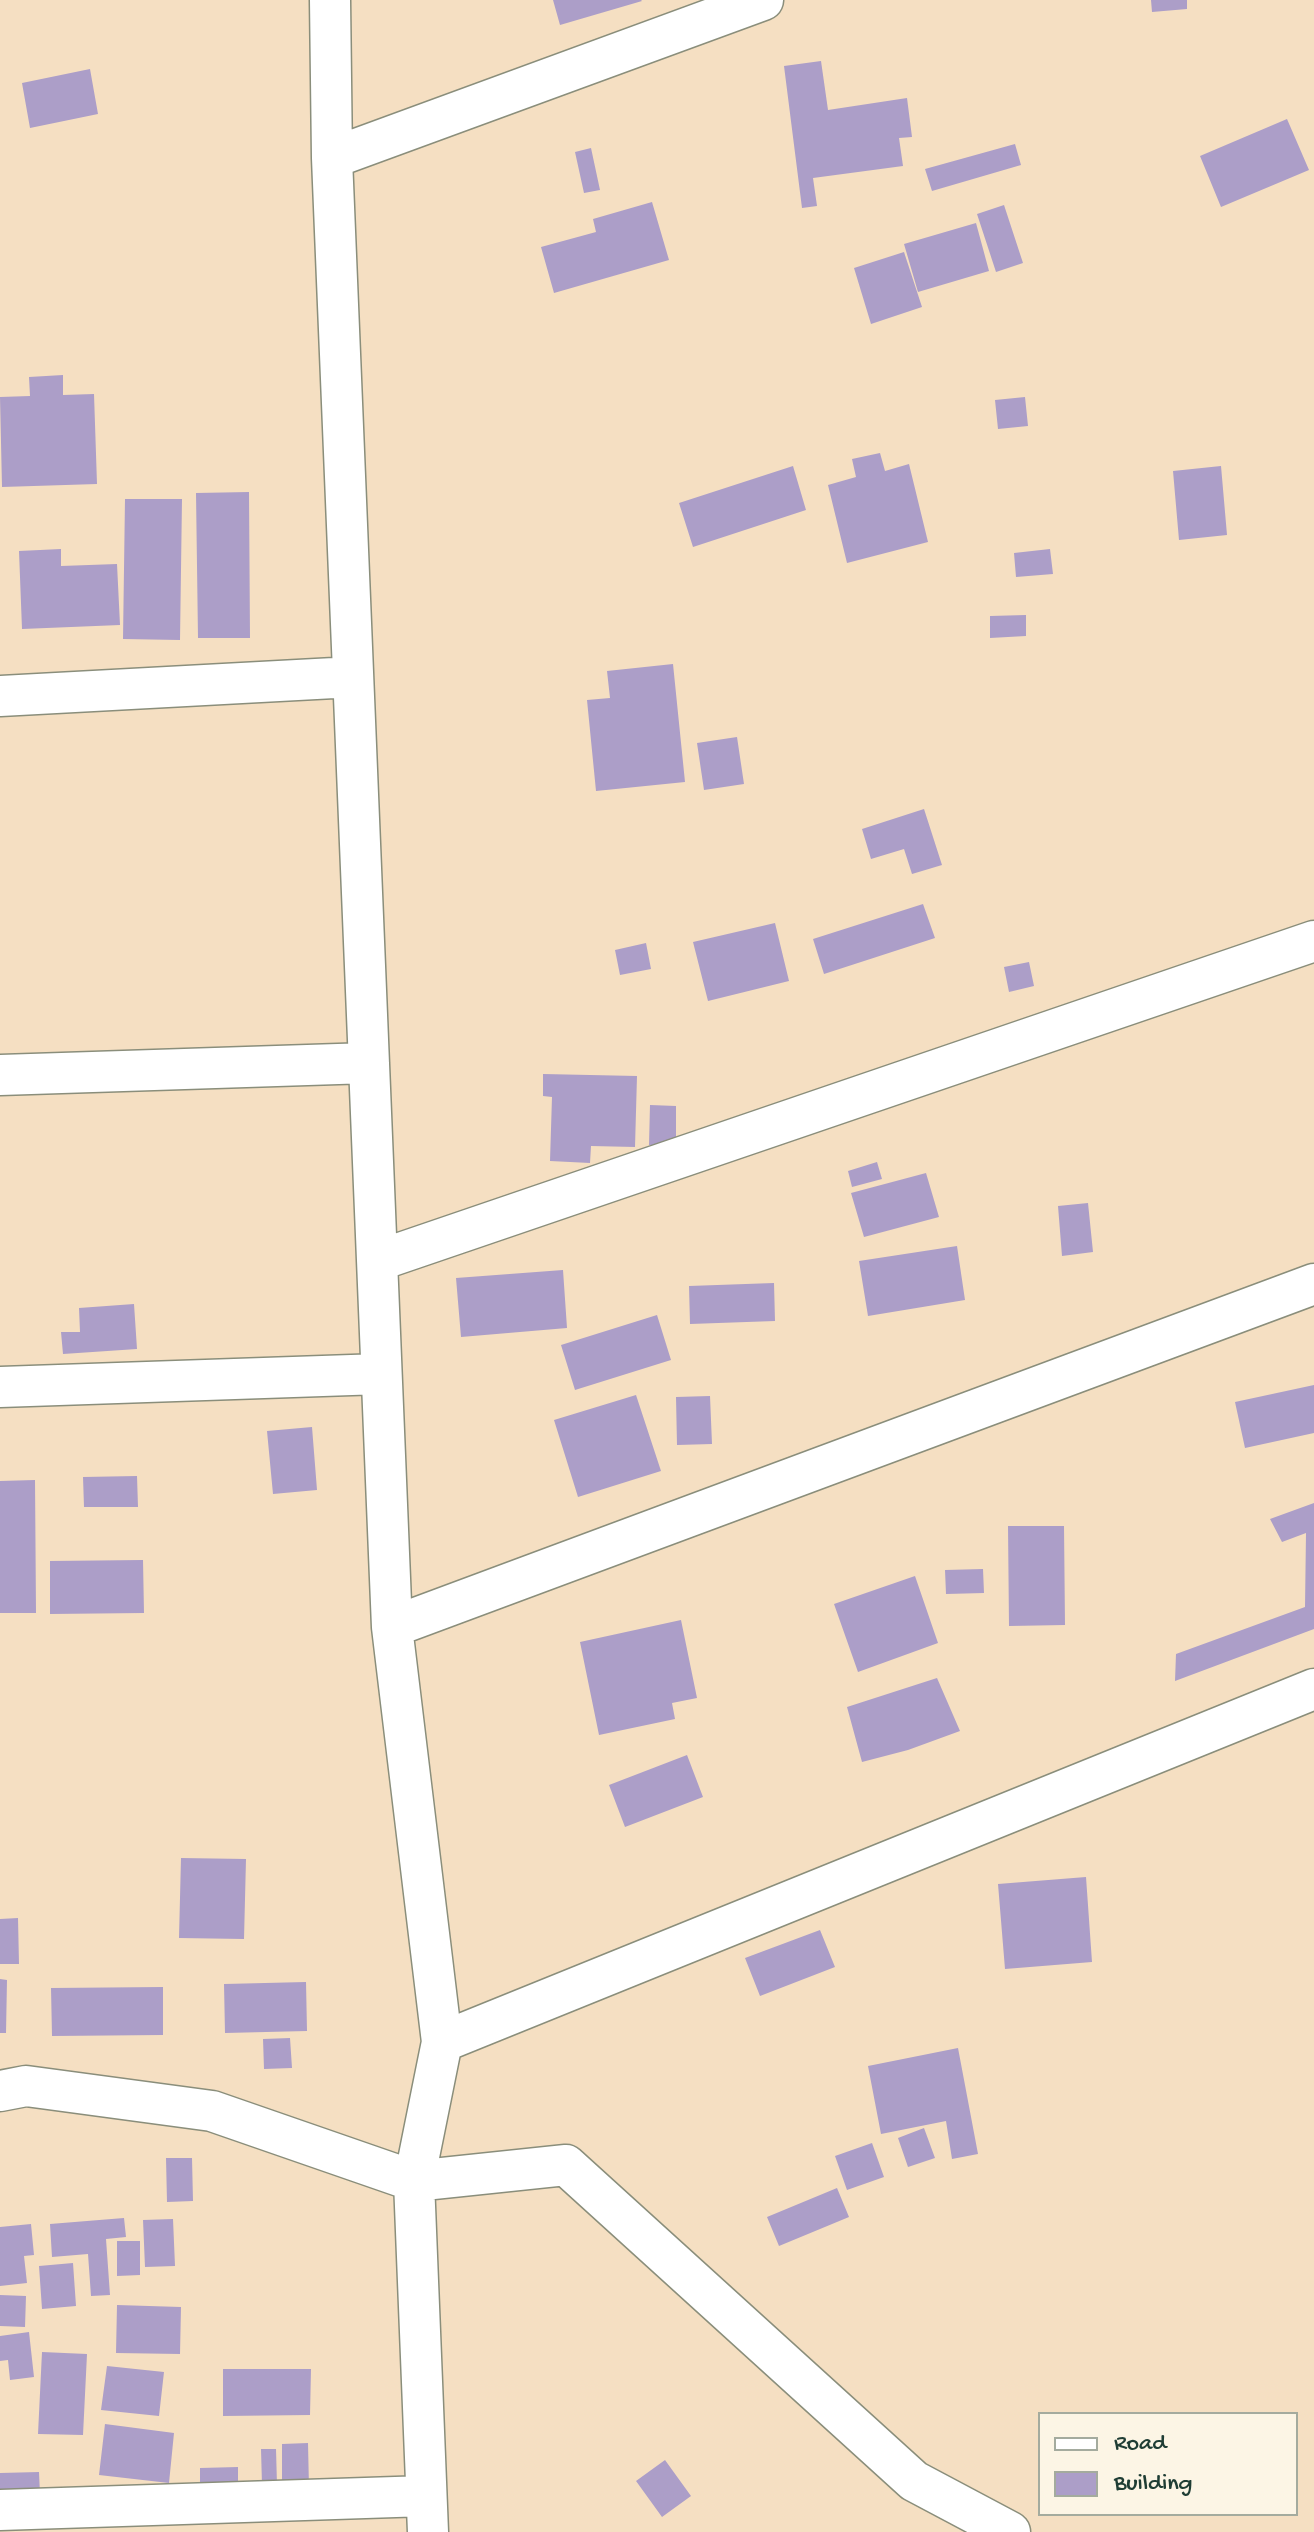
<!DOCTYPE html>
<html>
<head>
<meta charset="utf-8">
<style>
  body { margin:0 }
  #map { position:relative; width:1314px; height:2532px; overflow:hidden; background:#f5dfc2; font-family:"Gochi Hand",sans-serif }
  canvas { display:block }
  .legend { position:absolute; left:1038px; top:2412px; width:260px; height:104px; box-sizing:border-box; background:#fcf5e5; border:2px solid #a4ab9e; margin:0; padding:10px 14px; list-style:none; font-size:24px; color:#1f3d34 }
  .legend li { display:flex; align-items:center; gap:16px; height:40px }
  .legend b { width:40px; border:2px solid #a4ab9e }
</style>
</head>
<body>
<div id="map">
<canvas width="1314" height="2532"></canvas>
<ul class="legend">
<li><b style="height:10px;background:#fff"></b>Road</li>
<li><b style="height:22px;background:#ac9ec8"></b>Building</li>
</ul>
</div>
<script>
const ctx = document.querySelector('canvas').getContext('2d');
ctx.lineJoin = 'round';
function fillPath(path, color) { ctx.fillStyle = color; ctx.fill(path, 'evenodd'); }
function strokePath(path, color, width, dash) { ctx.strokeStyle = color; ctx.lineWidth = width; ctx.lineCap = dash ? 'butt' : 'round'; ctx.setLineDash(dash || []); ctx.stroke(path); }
fillPath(new Path2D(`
  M553,0H641L642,1L560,25Z
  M1151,0H1187V9L1152,12Z
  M821,61L828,110L907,98L912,137L899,138L903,166L813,178L817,206L802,208L784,66Z
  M90,69L98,114L30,128L22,83Z
  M1287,119L1309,170L1221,207L1200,156Z
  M1015,144L1021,165L932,191L925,169Z
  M591,148L600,190L584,193L575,152Z
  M652,202L669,260L554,293L541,247L596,232L593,219Z
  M1004,205L1023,263L996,272L977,214Z
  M976,223L989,271L918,292L904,244Z
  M904,252L922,307L871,324L854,268Z
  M63,375V395L94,394L97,484L2,487L0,397L30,396L29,377Z
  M1025,397L1028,426L998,429L995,400Z
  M880,453L885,471L909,464L928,542L847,563L828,485L856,477L852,459Z
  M793,466L806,510L693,547L679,503Z
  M1221,466L1227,535L1179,540L1173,471Z
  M249,492L250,638H198L196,493Z
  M125,499H182L180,640L123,639Z
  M61,549V566L117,564L120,625L22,629L19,551Z
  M1050,549L1053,574L1016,577L1014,553Z
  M1026,615V636L990,638V616Z
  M673,664L685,782L596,791L587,700L610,698L607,671Z
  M737,737L744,784L704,790L697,743Z
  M924,809L942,865L912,874L904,849L871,859L862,829Z
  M923,904L935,938L824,974L813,939Z
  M775,923L789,981L708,1001L693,942Z
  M646,943L651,969L620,975L615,950Z
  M1029,962L1034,986L1009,992L1004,967Z
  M543,1074L637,1076L635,1147L591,1146L590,1163L550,1161L552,1097L543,1096Z
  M650,1105L676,1106V1146L649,1145Z
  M877,1162L882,1179L852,1187L848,1171Z
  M926,1173L939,1217L864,1237L851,1193Z
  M1088,1203L1093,1252L1062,1256L1058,1206Z
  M957,1246L965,1300L868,1316L859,1261Z
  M563,1270L567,1328L461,1337L456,1278Z
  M774,1283L775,1321L690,1324L689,1286Z
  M134,1304L137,1349L63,1354L61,1332H80L79,1308Z
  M657,1315L671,1360L575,1390L561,1345Z
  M1314,1385V1433L1245,1448L1235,1402Z
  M636,1395L661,1471L578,1497L554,1420Z
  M710,1396L712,1444L677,1445L676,1397Z
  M312,1427L317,1490L273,1494L267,1431Z
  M137,1476L138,1507H84L83,1477Z
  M35,1480L36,1613H0V1481Z
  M1314,1503V1629L1175,1681L1176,1654L1305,1607L1306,1533L1282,1542L1270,1519Z
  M1008,1526H1064L1065,1625L1009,1626Z
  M143,1560L144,1613L50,1614V1561Z
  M983,1569L984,1593L946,1594L945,1570Z
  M915,1576L938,1643L858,1672L834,1604Z
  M681,1620L697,1698L672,1703L675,1719L599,1735L580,1642Z
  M937,1678L960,1731L908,1750L862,1762L847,1707Z
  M687,1755L703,1797L625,1827L609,1785Z
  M181,1858L246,1859L244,1939L179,1938Z
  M1086,1877L1092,1962L1005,1969L998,1884Z
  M18,1918L19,1964H0V1919Z
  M820,1930L835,1967L760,1996L745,1958Z
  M0,1979L7,1980L6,2033H0Z
  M306,1982L307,2031L225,2033L224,1984Z
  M163,1987V2035L52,2036L51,1988Z
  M290,2038L292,2068L264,2069L263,2039Z
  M958,2048L978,2154L952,2159L946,2121L881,2134L868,2066Z
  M924,2128L935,2158L908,2167L898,2138Z
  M872,2143L884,2177L847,2190L835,2156Z
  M166,2158H192L193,2201L167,2202Z
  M837,2188L849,2217L779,2246L767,2217Z
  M124,2218L126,2237L106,2239L110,2295L91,2296L88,2254L52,2257L50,2224Z
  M173,2219L175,2266L145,2267L143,2220Z
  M31,2224L34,2255L24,2256L27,2283L0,2286V2227Z
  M117,2241H140V2275L117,2276Z
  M73,2263L76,2306L42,2309L39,2266Z
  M0,2295L26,2296L25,2327L0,2326Z
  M117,2305L181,2307L180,2354L116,2353Z
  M29,2332L34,2377L10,2380L8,2360L0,2361V2336Z
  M42,2352L87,2354L83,2435L38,2434Z
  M107,2366L164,2372L159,2416L101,2410Z
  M223,2369H311L310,2415L223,2416Z
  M105,2424L174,2433L169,2483L99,2475Z
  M308,2443L309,2488L282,2489V2444Z
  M261,2449H276L277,2485H262Z
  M665,2460L691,2496L662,2517L636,2481Z
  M238,2467V2487L200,2488V2468Z
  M39,2472L40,2495L0,2497V2473Z`), '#ac9ec8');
const minor = new Path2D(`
  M330,0L332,158L392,1627L442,2042L414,2181L428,2532
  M332,158L763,0
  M0,696L353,677
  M0,1075L369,1063
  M377,1261L1314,941
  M0,1387L381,1374
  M392,1627L1314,1284
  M442,2042L1314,1689
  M0,2091L26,2086L212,2111L414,2181L566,2165L914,2481L1010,2532
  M0,2510L426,2496`);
strokePath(minor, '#8a8e7b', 43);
strokePath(minor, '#fff', 40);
</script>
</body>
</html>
